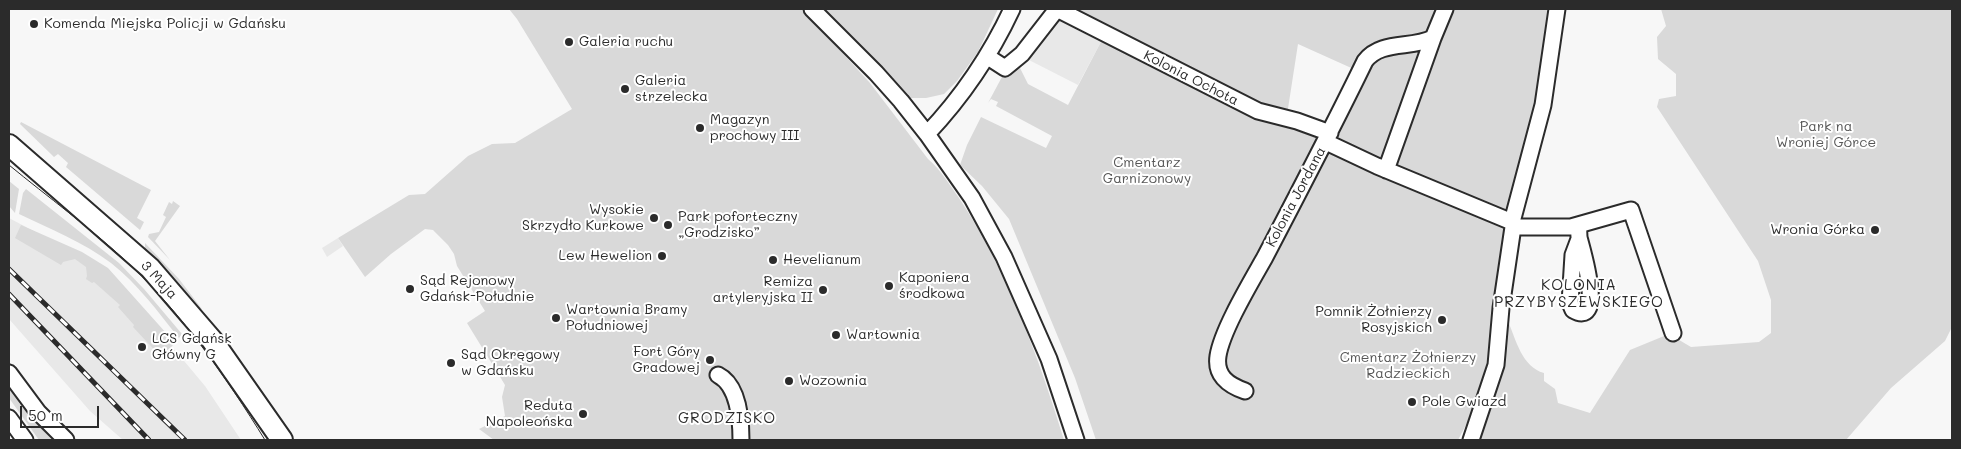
<!DOCTYPE html>
<html>
<head>
<meta charset="utf-8">
<style>
  body { margin:0 }
  #map { position:relative; width:1961px; height:449px; overflow:hidden; background:#f7f7f7; font-family:Mali,sans-serif }
  canvas { display:block }
  .frame { position:absolute; inset:0; border:10px solid #2b2b2b; pointer-events:none }
  .scale { position:absolute; left:20px; top:406px; width:79px; height:22px; box-sizing:border-box; border:2px solid #2b2b2b; border-top:0; padding-left:6px; font-size:15px; line-height:18px; white-space:nowrap; color:#2b2b2b; -webkit-text-stroke:4px #fff; paint-order:stroke }
</style>
</head>
<body>
<div id="map">
<canvas width="1961" height="449"></canvas>
<div class="frame"></div>
<div class="scale">50 m</div>
</div>
<script>
const ctx = document.querySelector('canvas').getContext('2d');
ctx.lineJoin = 'round';
function fillPath(path, color) { ctx.fillStyle = color; ctx.fill(path, 'evenodd'); }
function strokePath(path, color, width, dash) { ctx.strokeStyle = color; ctx.lineWidth = width; ctx.lineCap = dash ? 'butt' : 'round'; ctx.setLineDash(dash || []); ctx.stroke(path); }
function label(font, color, halo, rows, align = 'center') {
  ctx.font = font + ' Mali,sans-serif'; ctx.lineWidth = 4; ctx.setLineDash([]); ctx.textBaseline = 'middle'; ctx.strokeStyle = halo; ctx.fillStyle = color; for (const [text, x, y, turn = 0] of rows) {
    ctx.save(); ctx.translate(x, y); ctx.rotate((+turn || 0) * Math.PI / 180); ctx.textAlign = isNaN(turn) ? turn : align; if (halo) ctx.strokeText(text, 0, 0); ctx.fillText(text, 0, 0); ctx.restore();
  }
}
fillPath(new Path2D(`
  M1056,17L1104,36L1078,85L1027,59L1041,44Z
  M9,218L79,255L134,301L205,386L241,440H123L90,411L9,319Z
  M338,238L343,246L327,257L322,248Z`), '#e8e8e8');
fillPath(new Path2D(`
  M509,9H802L870,83L928,159C941,170 949,184 959,198C1007,270 1039,358 1064,440H494L479,429L505,416L502,397L505,385L467,323L485,311L457,266L454,254L448,245L433,230L425,229L391,254L365,277L338,238L409,195L425,194L468,156L492,144L515,143L572,109L517,19Z
  M822,9H998L978,52L957,81L944,94L926,98H908Z
  M1065,9H1443L1431,36L1379,44L1373,42L1358,71L1298,44L1287,115L1268,112Z
  M1448,9H1548L1537,107L1504,218L1388,168Z
  M1661,9H1952V327L1945,341L1891,388L1846,440H1477L1503,321H1508C1516,340 1522,367 1544,373V381L1555,389L1558,403L1590,413L1630,350L1669,334L1691,347L1759,342L1771,333V300L1758,261L1657,107L1659,99L1676,96V74L1658,59L1657,37L1666,26Z
  M1104,36L1280,125L1286,121L1505,224L1507,232C1497,302 1494,378 1458,440H1096L1075,378L1009,219L982,186L960,165L967,145L981,117L1046,148L1052,136L996,106L998,102L991,99L988,103L1003,75L1019,66L1028,84L1068,105Z
  M1429,43L1383,165L1339,144L1335,138L1371,58Z
  M21,122L151,190L137,218L144,222L140,230L66,167L68,163L58,154L54,157L20,124Z
  M9,181L19,189L15,213L9,206Z
  M26,189L119,263L144,289L182,334L179,338C158,312 137,283 111,263C83,242 50,229 19,214L23,193Z
  M173,201L180,206L155,241L170,260L148,237L149,234L159,232L166,217L163,215L169,202L172,204Z
  M21,225L82,252L108,268L175,343L161,357L133,327L134,325L118,307L120,305L94,282L92,283L86,279L87,276L86,267L75,259L63,262L61,265L15,238Z
  M145,243L179,279L202,309L197,307L145,250Z
  M9,389L22,407L52,440H39L9,398Z`), '#d9d9d9');
const minor = new Path2D(`
  M812,9L876,73L901,101L927,134L972,198L1004,257L1049,359L1076,440
  M1057,9L1258,111L1297,121L1330,133
  M988,57L1005,68L1022,54L1057,9
  M927,134C963,96 990,56 1012,9
  M1326,142L1377,166L1512,222
  M1386,170L1433,38L1445,9
  M1513,227H1571L1631,210L1673,333
  M1579,239L1573,255L1570,303L1573,310C1606,329 1582,249 1580,241C1578,236 1579,230 1579,225
  M9,373L38,412L66,440
  M718,375C738,385 741,419 741,440
  M1245,391C1228,385 1215,376 1218,356C1222,330 1251,282 1265,257C1299,192 1333,127 1365,61C1381,40 1411,49 1433,38
  M9,418L25,440
  M1471,440L1496,365L1501,308L1513,227L1512,222L1543,105L1557,9`);
const major = new Path2D(`
  M9,145L150,268L212,340L282,440`);
strokePath(minor, '#2b2b2b', 19);
strokePath(major, '#2b2b2b', 24);
strokePath(minor, '#fff', 15);
strokePath(major, '#fff', 20);
strokePath(new Path2D(`
  M9,165C48,197 89,227 126,261C181,312 226,377 265,440`), '#2b2b2b', 1);
const rail = new Path2D(`
  M9,269L185,440
  M9,294L149,440`);
strokePath(rail, '#2b2b2b', 5);
strokePath(rail, '#fff', 3, [9]);
for (const [x, y, r, color] of [
  [34,24,5,"#2b2b2b"],
  [569,42,5,"#2b2b2b"],
  [625,89,5,"#2b2b2b"],
  [700,128,5,"#2b2b2b"],
  [654,218,5,"#2b2b2b"],
  [668,225,5,"#2b2b2b"],
  [1875,230,5,"#2b2b2b"],
  [662,256,5,"#2b2b2b"],
  [773,260,5,"#2b2b2b"],
  [889,286,5,"#2b2b2b"],
  [410,289,5,"#2b2b2b"],
  [823,290,5,"#2b2b2b"],
  [556,318,5,"#2b2b2b"],
  [1442,320,5,"#2b2b2b"],
  [836,335,5,"#2b2b2b"],
  [142,347,5,"#2b2b2b"],
  [710,360,5,"#2b2b2b"],
  [451,363,5,"#2b2b2b"],
  [789,381,5,"#2b2b2b"],
  [1412,402,5,"#2b2b2b"],
  [583,414,5,"#2b2b2b"]
]) { const dot = new Path2D(); dot.arc(x, y, r, 0, 2 * Math.PI); ctx.fillStyle = color; ctx.fill(dot); strokePath(dot, '#fff', 2); }
label('14px', '#2b2b2b', '#fff', [
  ["Komenda Miejska Policji w Gdańsku",44,24],
  ["Galeria ruchu",579,42],
  ["Galeria",635,81],
  ["strzelecka",635,97],
  ["Magazyn",710,120],
  ["prochowy III",710,136],
  ["Wysokie",644,210,"right"],
  ["Skrzydło Kurkowe",644,226,"right"],
  ["Park poforteczny",678,217],
  ["„Grodzisko”",678,233],
  ["Wronia Górka",1865,230,"right"],
  ["Lew Hewelion",652,256,"right"],
  ["Hevelianum",783,260],
  ["Kaponiera",899,278],
  ["środkowa",899,294],
  ["Sąd Rejonowy",420,281],
  ["Gdańsk-Południe",420,297],
  ["Remiza",813,282,"right"],
  ["artyleryjska II",813,298,"right"],
  ["Wartownia Bramy",566,310],
  ["Południowej",566,326],
  ["Pomnik Żołnierzy",1432,312,"right"],
  ["Rosyjskich",1432,328,"right"],
  ["Wartownia",846,335],
  ["LCS Gdańsk",152,339],
  ["Główny G",152,355],
  ["Fort Góry",700,352,"right"],
  ["Gradowej",700,368,"right"],
  ["Sąd Okręgowy",461,355],
  ["w Gdańsku",461,371],
  ["Wozownia",799,381],
  ["Pole Gwiazd",1422,402],
  ["Reduta",573,406,"right"],
  ["Napoleońska",573,422,"right"]
], 'left');
label('14px', '#2b2b2b', '#fff', [
  ["Kolonia Ochota",1191,78,27],
  ["Kolonia Jordana",1296,197,-62],
  ["3 Maja",159,280,47]
]);
label('14px', '#565656', '#fff', [
  ["Park na",1826,127],
  ["Wroniej Górce",1826,143],
  ["Cmentarz",1147,163],
  ["Garnizonowy",1147,179],
  ["Cmentarz Żołnierzy",1408,358],
  ["Radzieckich",1408,374]
]);
ctx.letterSpacing = '1px';
label('15px', '#2b2b2b', '#fff', [
  ["KOLONIA",1579,285],
  ["PRZYBYSZEWSKIEGO",1579,302],
  ["GRODZISKO",727,418]
]);
ctx.letterSpacing = '0px';
</script>
</body>
</html>
